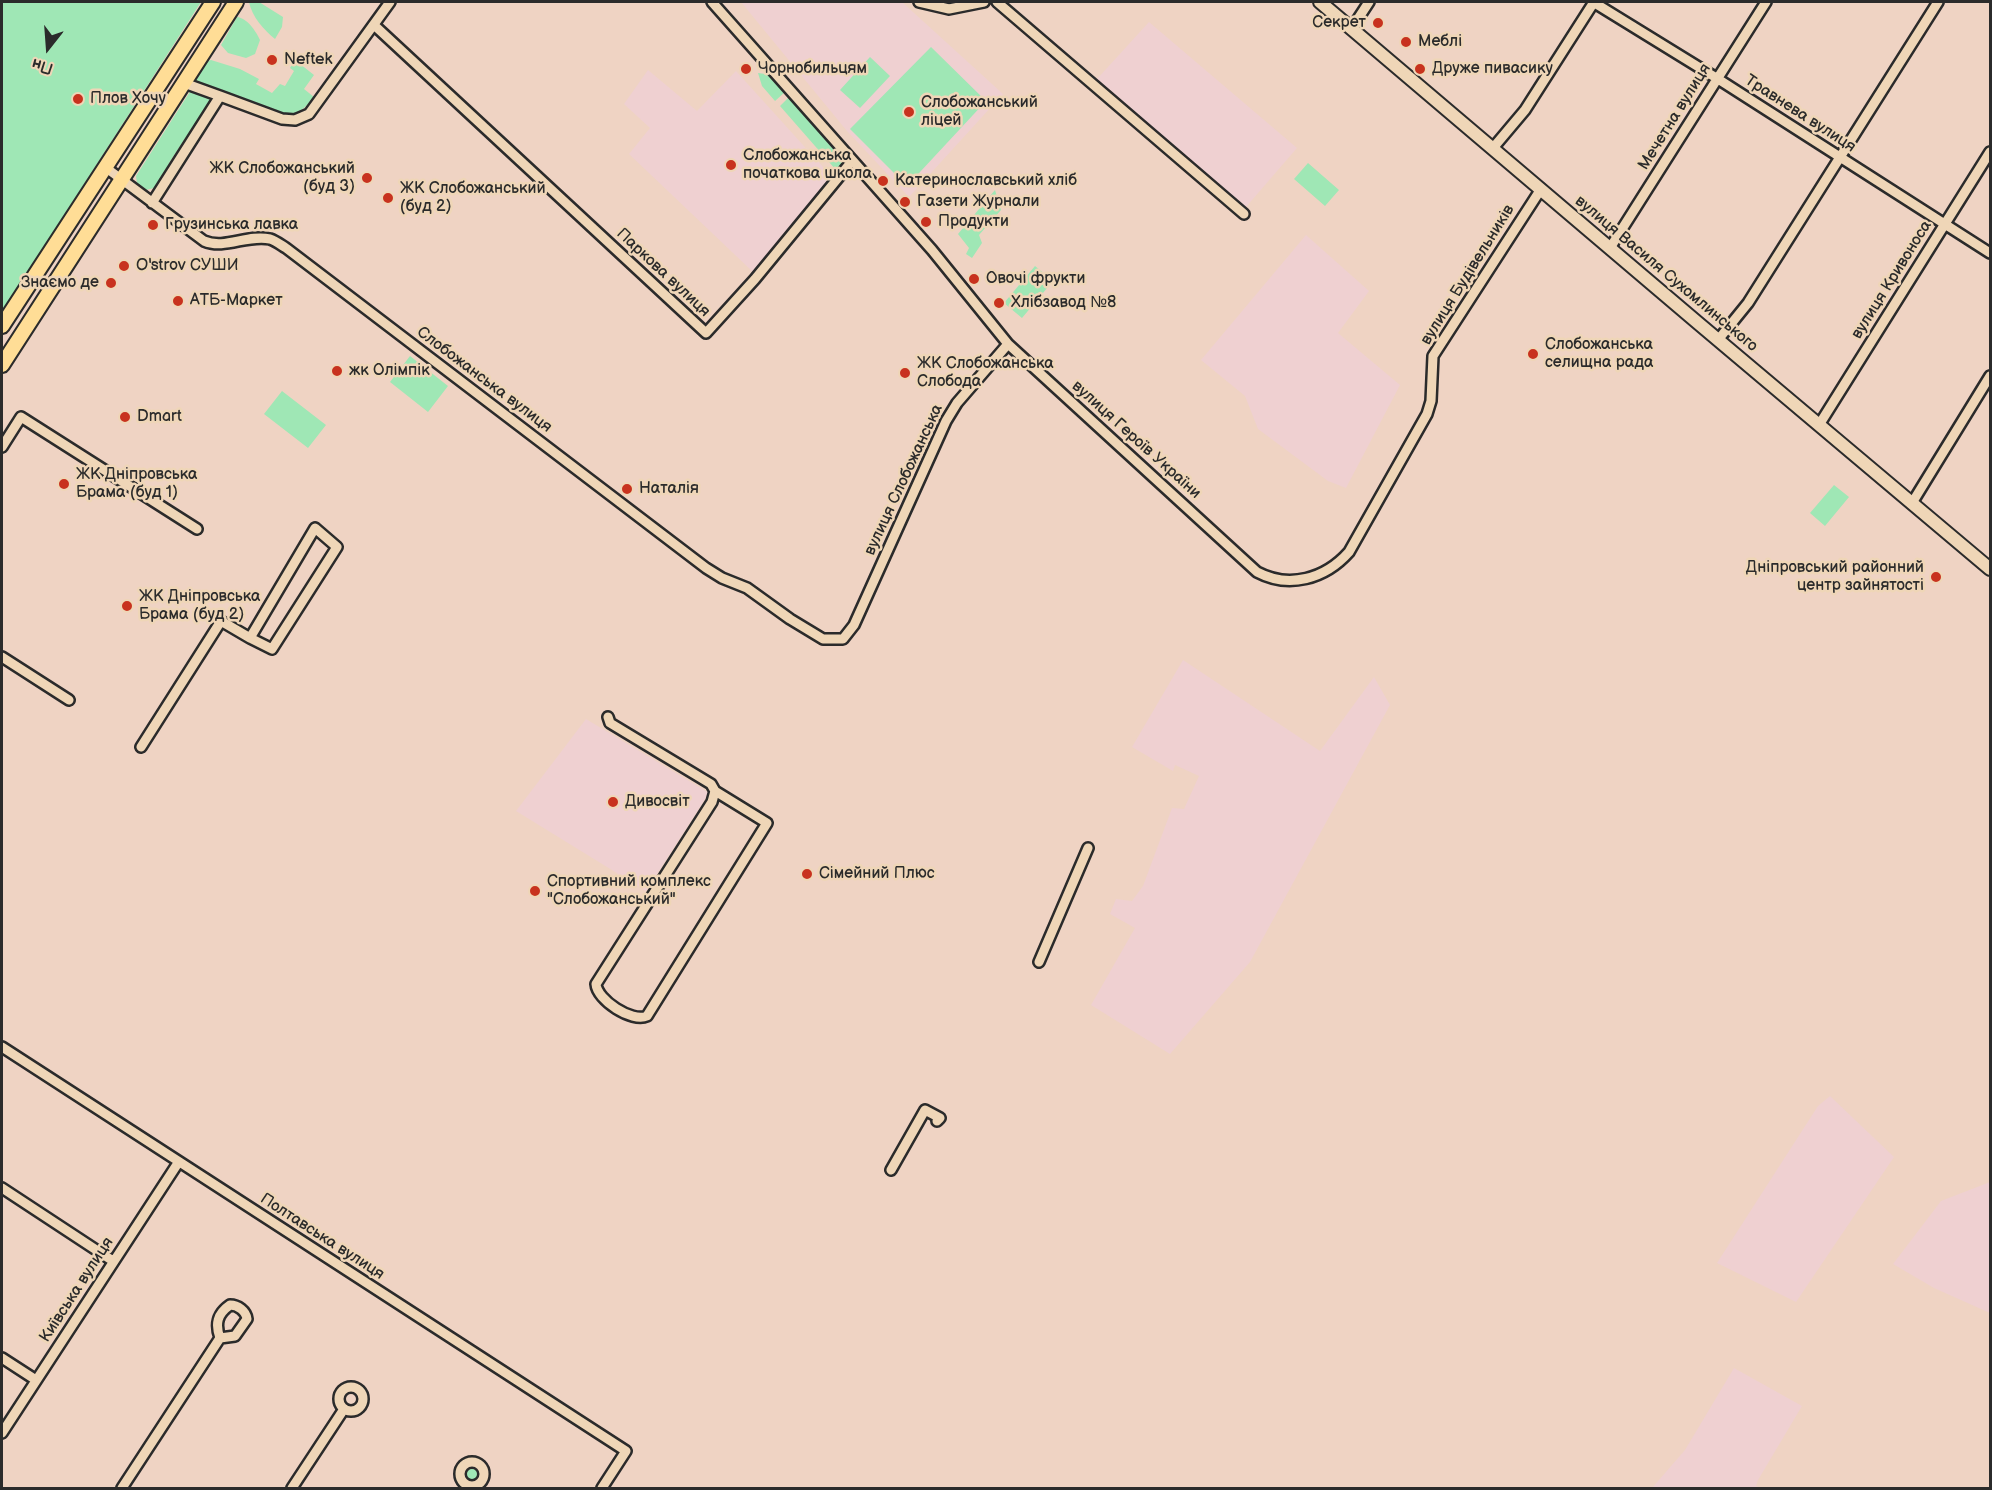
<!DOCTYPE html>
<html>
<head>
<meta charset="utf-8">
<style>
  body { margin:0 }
  #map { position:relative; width:1992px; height:1490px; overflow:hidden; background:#efd3c3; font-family:"Balsamiq Sans",sans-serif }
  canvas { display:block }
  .frame { position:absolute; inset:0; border:3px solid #2b2b2b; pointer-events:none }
  .north { position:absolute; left:18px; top:18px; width:60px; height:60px; -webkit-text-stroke:4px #efd6b7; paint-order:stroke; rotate:197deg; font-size:16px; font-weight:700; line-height:24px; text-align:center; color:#2b2b2b }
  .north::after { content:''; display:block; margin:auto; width:21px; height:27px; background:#2b2b2b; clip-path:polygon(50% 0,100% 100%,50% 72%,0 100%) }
</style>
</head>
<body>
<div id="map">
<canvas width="1992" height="1490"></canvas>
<div class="frame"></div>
<div class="north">Пн</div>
</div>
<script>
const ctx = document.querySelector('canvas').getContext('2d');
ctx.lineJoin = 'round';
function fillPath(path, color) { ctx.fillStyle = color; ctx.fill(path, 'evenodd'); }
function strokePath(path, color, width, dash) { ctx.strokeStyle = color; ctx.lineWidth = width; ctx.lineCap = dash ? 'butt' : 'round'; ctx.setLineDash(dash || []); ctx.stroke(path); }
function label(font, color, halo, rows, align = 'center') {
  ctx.font = font + ' "Balsamiq Sans",sans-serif'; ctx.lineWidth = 5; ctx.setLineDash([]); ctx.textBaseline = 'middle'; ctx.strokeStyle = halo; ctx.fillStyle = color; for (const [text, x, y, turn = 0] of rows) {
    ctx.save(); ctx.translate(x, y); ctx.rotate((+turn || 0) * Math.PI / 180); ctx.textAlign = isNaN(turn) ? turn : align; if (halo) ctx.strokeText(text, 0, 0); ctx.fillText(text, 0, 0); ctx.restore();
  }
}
fillPath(new Path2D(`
  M741,2H902L1003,94L909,197L847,131Z
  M1149,22L1297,148L1246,207L1097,79Z
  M648,70L697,111L736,71L832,177L753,272L629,154L650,128L624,104Z
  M1306,235L1369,291L1338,333L1400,385L1346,488L1328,481L1258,429L1245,396L1201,360Z
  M1183,660L1320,751L1374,677L1390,705L1250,962L1170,1054L1091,1005L1135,928L1110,914L1116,899L1132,901L1143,886L1172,808L1184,809L1199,776L1175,765L1173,771L1132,747Z
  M586,719L709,793L646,891L516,811Z
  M1830,1096L1894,1157L1796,1302L1717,1263L1818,1106Z
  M1990,1182V1313L1934,1288L1893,1264L1941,1201Z
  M1734,1368L1802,1406L1758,1480L1756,1486L1760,1488H1652L1685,1450Z`), '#efd0d1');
fillPath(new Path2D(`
  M2,2H201L2,312Z
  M249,2H259L283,17L282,27L275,39C264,30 252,17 249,2Z
  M237,17C247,18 256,31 260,40L255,54L246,58L228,53L221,45Z
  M931,47L986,101L907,186L850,129Z
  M870,57L890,76L860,108L840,90Z
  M211,60L240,69L259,79L256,84L272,93L280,84L285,86L294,71L290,68L295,60L314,75L304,89L314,97C304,110 296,117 278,115L195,84V81L205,62Z
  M758,73L773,75L785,92L775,101L762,86Z
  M191,90L214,99L209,113H202L169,163L170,170L158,187L146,190L137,184L136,176Z
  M790,96L846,160L836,170L780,106Z
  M1308,163L1339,190L1325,206L1294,179Z
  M995,190L1001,210L979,235L982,243L972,258L966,254L969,248L958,234Z
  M1035,266L1053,281L1022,318L1004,303Z
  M410,356L448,386L428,412L390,382Z
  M282,391L326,425L308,448L264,414Z
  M1834,485L1849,497L1825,526L1810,513Z
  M460 1474a12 12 0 1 1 24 0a12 12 0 1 1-24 0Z`), '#9fe7b5');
const street = new Path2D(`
  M712,2L932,250L1008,344L1257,572C1289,589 1325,579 1349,552L1427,414L1431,401L1433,356L1541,189
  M919,2L949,9L984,2
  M997,2L1244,214
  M1593,2L1718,79L1990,253
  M374,25L706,333
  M1352,28L1369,2
  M184,83L220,96
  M1493,148L1525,110L1594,2
  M105,167L204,241C225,250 247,234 270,239C276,241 281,245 286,248L706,568L722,578L747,588L790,619L823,639H843L854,625L946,421L957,403L1008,344
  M152,203L220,96L282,119L295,120L309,114L390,2
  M1610,248L1766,2
  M706,333L755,279L852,161
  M1718,340L1748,303L1938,2
  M1819,425L1990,152
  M2,447L21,417L197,529
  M1912,503L1990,376
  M2,657L69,700
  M608,717L610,723L711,784L715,791L712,802L596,984C597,1000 632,1023 647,1016L767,823L715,791
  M141,747L221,621L250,638L315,528L337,547L272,649L250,638
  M1039,962L1088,848
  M2,1047L626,1451L602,1488
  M891,1170L925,1110L940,1118L937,1121
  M2,1188L113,1261
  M230,1305C238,1305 246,1311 247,1319L235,1336L220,1338C215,1324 217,1314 230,1305Z
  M2,1358L36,1380
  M339 1399a12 12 0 1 1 24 0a12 12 0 1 1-24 0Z
  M2,1433L178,1163
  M460 1474a12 12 0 1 1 24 0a12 12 0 1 1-24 0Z
  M122,1488L220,1338
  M292,1488L344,1409`);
const secondary = new Path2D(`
  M1320,2L1698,323L1990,569`);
const primary = new Path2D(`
  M2,326L213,2
  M2,365L236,2`);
strokePath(street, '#2b2b2b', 14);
strokePath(secondary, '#2b2b2b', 16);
strokePath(primary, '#2b2b2b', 18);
strokePath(street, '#efd6b7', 9);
strokePath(secondary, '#efd6b7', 12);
strokePath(primary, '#ffdd96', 14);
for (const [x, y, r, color] of [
  [1378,23,6,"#c8321e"],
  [1406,42,6,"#c8321e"],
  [272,60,6,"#c8321e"],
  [746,69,6,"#c8321e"],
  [1420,69,6,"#c8321e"],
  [78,99,6,"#c8321e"],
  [909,112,6,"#c8321e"],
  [731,165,6,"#c8321e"],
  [367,178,6,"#c8321e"],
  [883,181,6,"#c8321e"],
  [388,198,6,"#c8321e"],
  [905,202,6,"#c8321e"],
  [926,222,6,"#c8321e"],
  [153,225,6,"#c8321e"],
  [124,266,6,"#c8321e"],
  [974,279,6,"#c8321e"],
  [111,283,6,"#c8321e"],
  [178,301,6,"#c8321e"],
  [999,303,6,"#c8321e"],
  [1533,354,6,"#c8321e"],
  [337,371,6,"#c8321e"],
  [905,373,6,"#c8321e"],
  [125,417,6,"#c8321e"],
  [64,484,6,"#c8321e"],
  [627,489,6,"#c8321e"],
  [1936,577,6,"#c8321e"],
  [127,606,6,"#c8321e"],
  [613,802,6,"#c8321e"],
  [807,874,6,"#c8321e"],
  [535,891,6,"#c8321e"]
]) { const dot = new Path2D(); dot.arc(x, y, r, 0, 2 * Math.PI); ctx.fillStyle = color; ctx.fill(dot); strokePath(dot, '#efd6b7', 2); }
label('16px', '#2b2b2b', '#efd6b7', [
  ["Секрет",1366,23,"right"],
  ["Меблі",1418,42],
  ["Neftek",284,60],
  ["Чорнобильцям",758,69],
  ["Друже пивасику",1432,69],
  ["Плов Хочу",90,99],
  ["Слобожанський",921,103],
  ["ліцей",921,121],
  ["Cлобожанська",743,156],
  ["початкова школа",743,174],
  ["ЖК Слобожанський",355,169,"right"],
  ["(буд 3)",355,187,"right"],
  ["Катеринославський хліб",895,181],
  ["ЖК Слобожанський",400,189],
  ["(буд 2)",400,207],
  ["Газети Журнали",917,202],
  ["Продукти",938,222],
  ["Грузинська лавка",165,225],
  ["O'strov СУШИ",136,266],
  ["Овочі фрукти",986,279],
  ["Знаємо де",99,283,"right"],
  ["АТБ-Маркет",190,301],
  ["Хлібзавод №8",1011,303],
  ["Слобожанська",1545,345],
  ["селищна рада",1545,363],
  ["ЖК Слобожанська",917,364],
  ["Слобода",917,382],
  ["жк Олімпік",349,371],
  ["Dmart",137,417],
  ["ЖК Дніпровська",76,475],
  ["Брама (буд 1)",76,493],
  ["Наталія",639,489],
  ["Дніпровський районний",1924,568,"right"],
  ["центр зайнятості",1924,586,"right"],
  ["ЖК Дніпровська",139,597],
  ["Брама (буд 2)",139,615],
  ["Дивосвіт",625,802],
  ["Сімейний Плюс",819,874],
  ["Спортивний комплекс",547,882],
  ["\"Слобожанський\"",547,900]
], 'left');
label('16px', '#2b2b2b', '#efd6b7', [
  ["Травнева вулиця",1800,114,33],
  ["Мечетна вулиця",1675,117,-58],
  ["Паркова вулиця",663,273,43],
  ["вулиця Василя Сухомлинського",1666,274,40],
  ["вулиця Будівельників",1468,275,-58],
  ["вулиця Кривоноса",1892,280,-58],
  ["Слобожанська вулиця",484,380,37],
  ["вулиця Героїв України",1136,440,42],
  ["вулиця Слобожанська",904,480,-65],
  ["Полтавська вулиця",322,1237,33],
  ["Київська вулиця",77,1290,-57]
]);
</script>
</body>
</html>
